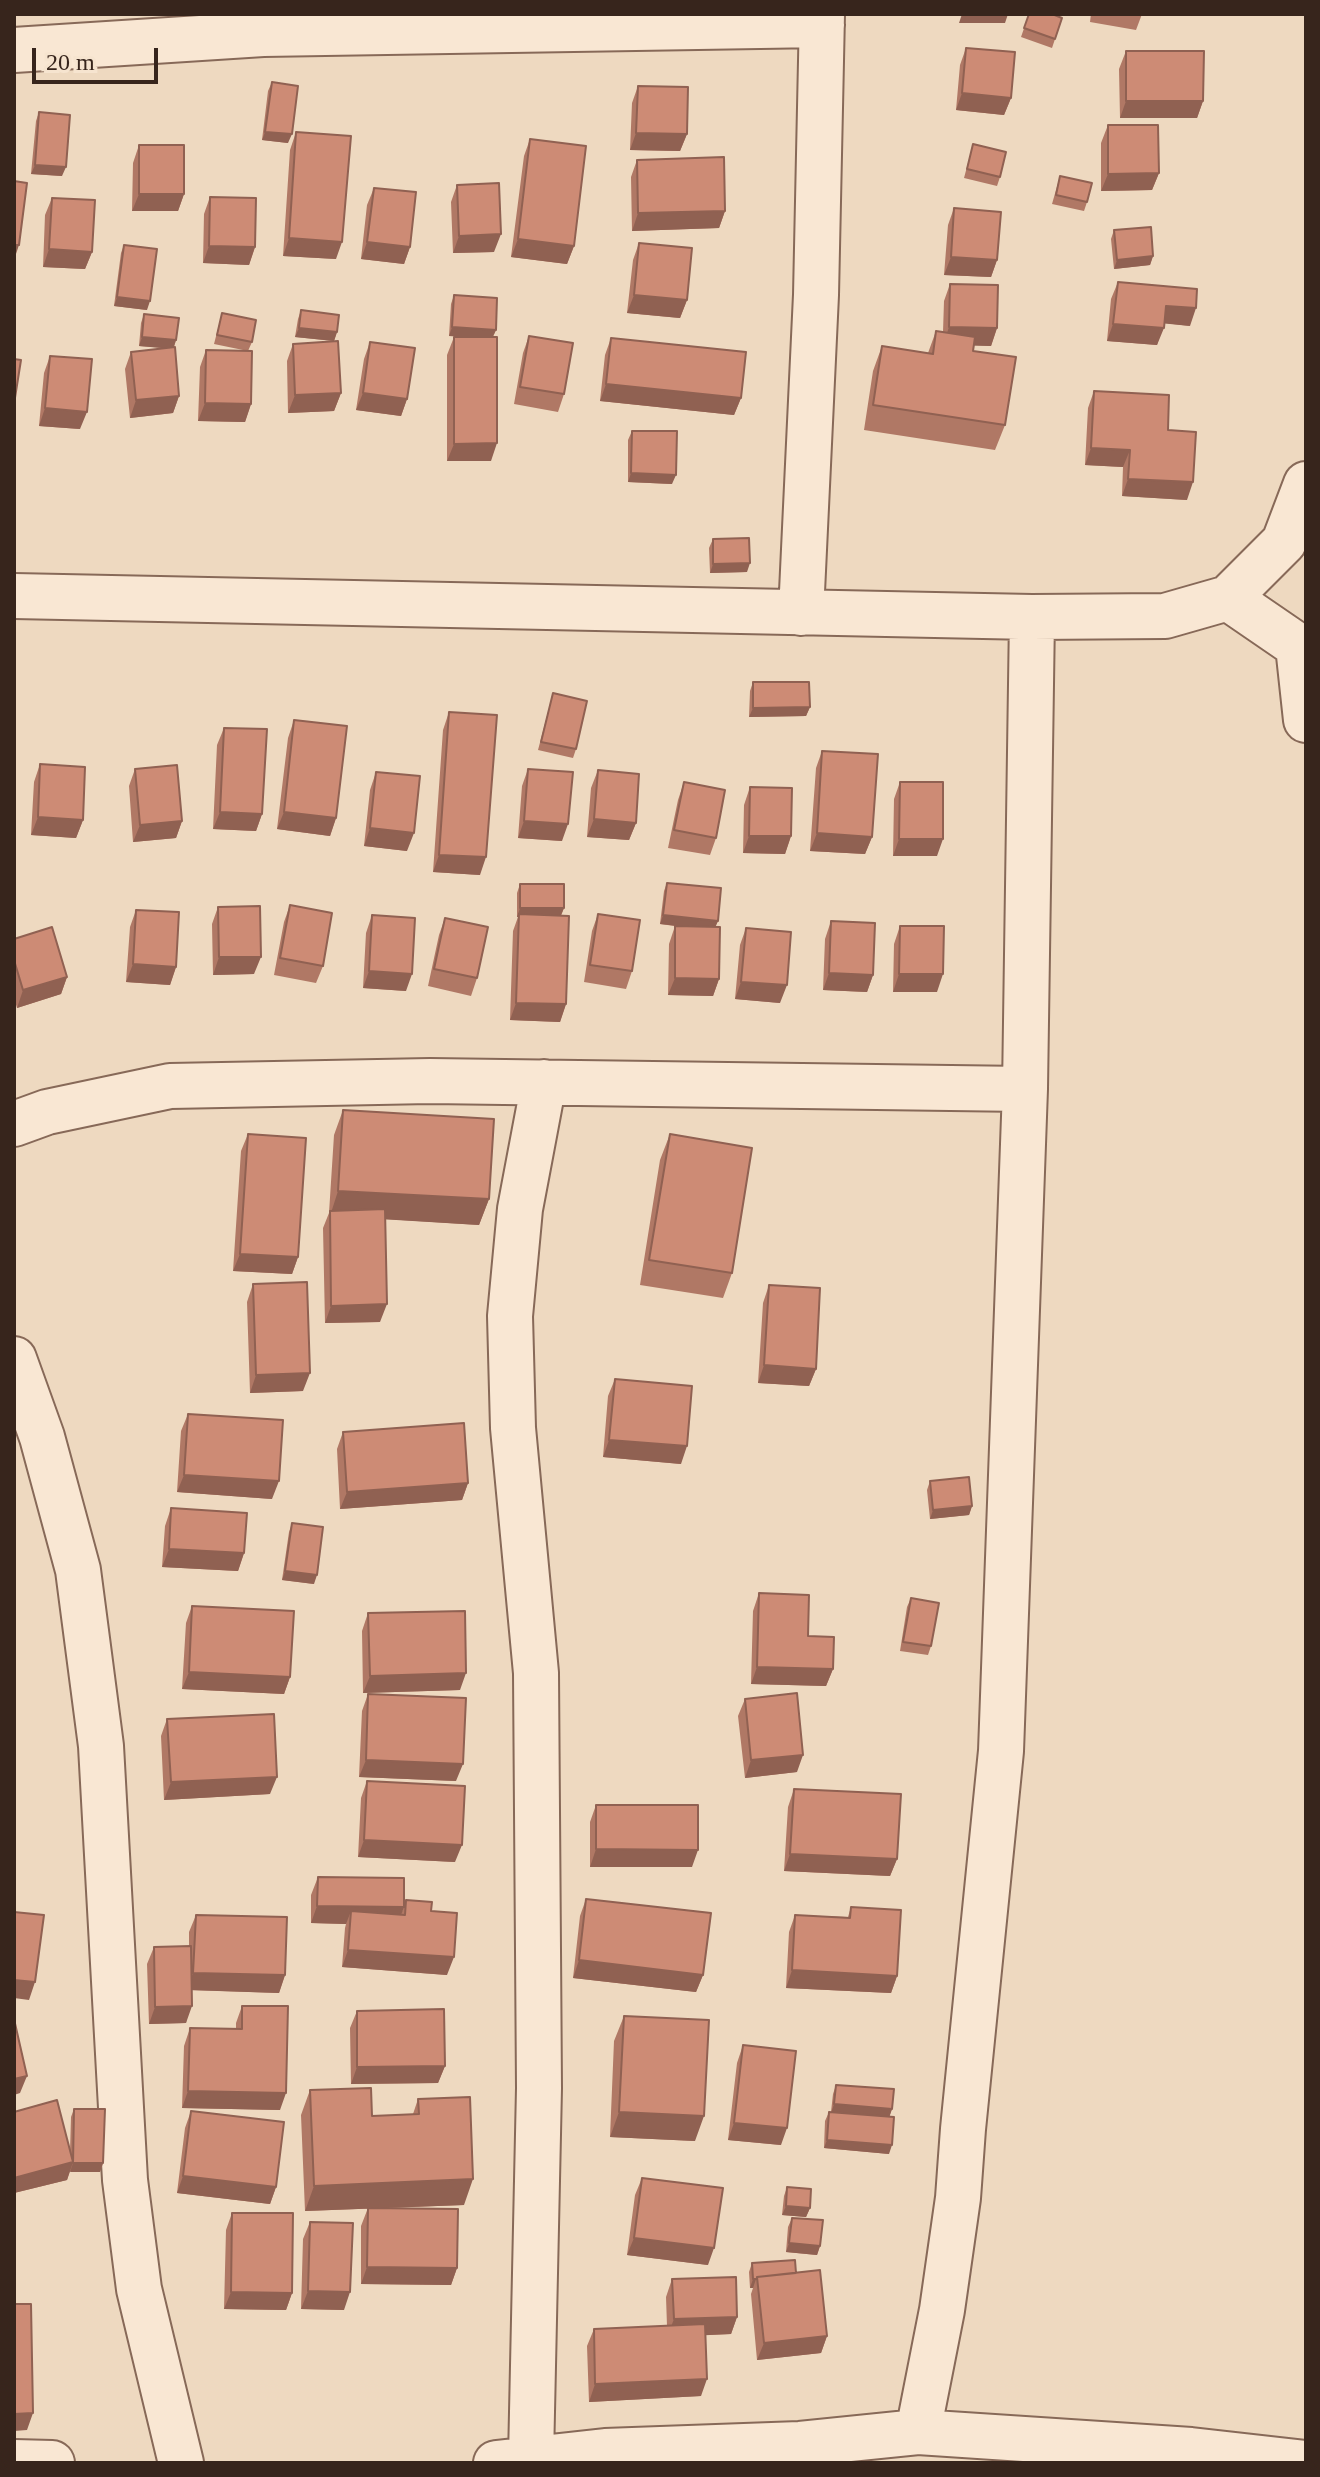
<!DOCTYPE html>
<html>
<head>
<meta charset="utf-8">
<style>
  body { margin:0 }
  #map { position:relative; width:1320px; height:2477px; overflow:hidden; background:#eed9c0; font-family:Georgia,serif }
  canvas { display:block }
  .frame { position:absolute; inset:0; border:16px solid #37251c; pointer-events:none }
  .scale { position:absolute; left:32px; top:48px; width:126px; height:36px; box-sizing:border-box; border:4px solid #37251c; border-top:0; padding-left:10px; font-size:24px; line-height:28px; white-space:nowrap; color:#37251c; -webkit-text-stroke:6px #f6e4cf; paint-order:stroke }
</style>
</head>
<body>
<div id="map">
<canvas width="1320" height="2477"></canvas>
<div class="frame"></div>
<div class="scale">20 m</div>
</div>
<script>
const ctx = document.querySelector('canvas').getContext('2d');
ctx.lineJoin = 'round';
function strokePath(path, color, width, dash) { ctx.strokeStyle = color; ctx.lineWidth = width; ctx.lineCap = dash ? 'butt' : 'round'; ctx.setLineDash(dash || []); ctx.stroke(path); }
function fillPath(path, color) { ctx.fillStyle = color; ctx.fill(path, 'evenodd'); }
const minor = new Path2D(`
  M14,50L263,34L822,25
  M14,596L1032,617L1165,616L1228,598L1284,542L1306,484
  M1228,598L1298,646L1306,648
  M801,613L816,295L822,14
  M1298,646L1306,720
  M14,1124L47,1112L170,1086L430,1081L1025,1089
  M14,1359L42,1437L78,1570L101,1746L125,2180L139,2289L181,2463
  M918,2432L1191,2450L1306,2463
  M531,2458L539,2088L536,1673L513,1428L510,1316L520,1209L544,1082
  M14,2462L52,2463
  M496,2463L605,2451L800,2444L918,2432L942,2310L958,2198L963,2129L1001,1751L1025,1089L1032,617`);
strokePath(minor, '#876958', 48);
strokePath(minor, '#f9e7d3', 44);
fillPath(new Path2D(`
  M1029,14L1062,18L1052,48L1021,37Z
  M1091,14H1142L1136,30L1090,22Z
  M966,48L1011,98L1004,115L956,110L960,65Z
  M1126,51L1203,101L1197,118H1120L1119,69Z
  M272,82L288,143L262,140L268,91Z
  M638,86L687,134L680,151L630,150L632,103Z
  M39,112L62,176L31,174L36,121Z
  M1108,125L1159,173L1152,190L1101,191V143Z
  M296,132L336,259L283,256L290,150Z
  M530,139L574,246L567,264L511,257L524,156Z
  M973,144L1000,177L997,186L964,178Z
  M139,145L184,194L178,211H132L133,163Z
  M637,160L725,211L719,228L632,231L631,177Z
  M1060,176L1087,202L1084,211L1052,204Z
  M457,185L494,252L453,253L451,202Z
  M374,188L410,247L404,264L361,259L367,205Z
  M210,197L255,247L249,265L203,263L204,214Z
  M52,198L92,252L85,269L43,267L45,215Z
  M954,208L997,260L991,277L944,275L948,225Z
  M1114,230L1153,256L1150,265L1114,269L1111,239Z
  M639,243L687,300L680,318L627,313L633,260Z
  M124,245L147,310L114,306L121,253Z
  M1118,282L1190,326L1164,323L1157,345L1107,341L1111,299Z
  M950,284L997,328L991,346L974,345L973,351L1005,425L995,450L864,430L873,371L882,346L928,353L936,331L943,332L944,301Z
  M454,295L496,330L493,337L491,461H447V355L454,337H475L449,336L451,304Z
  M301,310L337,332L334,341L295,337L298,319Z
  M222,313L252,342L248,351L251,404L245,422L198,421L200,367L206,350L248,351L214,344Z
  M144,314L176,340L174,347L179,396L173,413L130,418L125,369L131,352L165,348L139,346L141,323Z
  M529,336L564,394L558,412L514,404L523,353Z
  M611,338L741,398L734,415L600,401L605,355Z
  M370,342L407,399L401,416L356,410L364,359Z
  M293,344L341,393L334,411L288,413L287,361Z
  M50,356L80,429L39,426L44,373Z
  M1094,391L1168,430L1187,500L1122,496L1123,467L1085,465L1088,408Z
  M632,431L672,484L628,482V440Z
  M713,539L747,572L710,573L709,548Z
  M753,682L810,707L806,716L749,717L750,691Z
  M553,693L576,749L573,758L538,750Z
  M449,712L480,875L433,872L443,730Z
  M294,720L336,818L330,836L277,829L288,738Z
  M224,728L262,814L256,831L213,829L217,745Z
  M822,751L872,837L865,854L810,851L816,768Z
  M40,764L83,820L76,838L31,835L34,782Z
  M135,769L182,821L176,838L133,842L129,786Z
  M528,769L562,841L518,838L522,786Z
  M598,770L636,823L629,840L587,837L591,788Z
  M376,772L407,851L364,846L370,790Z
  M684,782L716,838L710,855L668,848L678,800Z
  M900,782L937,856H893L894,799Z
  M750,787L791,836L785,854L743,853L744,805Z
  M667,883L718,921L715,927L719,979L713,996L668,995L669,944L675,926L682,927L660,924L664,891Z
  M520,884L564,908L561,916L566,1004L560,1022L510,1020L513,931L518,917H517V893Z
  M290,905L323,966L316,983L274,975L284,922Z
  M218,907L254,974L213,975L212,924Z
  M136,910L176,967L170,985L126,982L130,927Z
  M598,914L632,971L626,989L584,982L592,931Z
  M372,915L406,991L363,988L366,933Z
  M445,918L477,978L471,996L428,986L439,935Z
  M831,921L873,975L867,992L823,990L825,939Z
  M900,926L937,992H893L894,944Z
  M746,928L780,1003L735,999L740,945Z
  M14,939L67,977L61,994L17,1008L14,998Z
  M343,1110L489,1199L479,1225L385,1219L380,1322L325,1323L323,1228L329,1213L334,1135Z
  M248,1134L298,1257L292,1274L233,1271L241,1151Z
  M670,1134L732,1273L723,1298L640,1285L660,1160Z
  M253,1284L303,1391L250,1393L247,1302Z
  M769,1285L816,1369L809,1386L758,1383L763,1303Z
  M615,1379L681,1464L603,1457L608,1396Z
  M188,1414L272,1499L177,1492L181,1431Z
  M343,1432L468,1483L462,1500L340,1509L337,1449Z
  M930,1481L972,1506L969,1515L930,1519L927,1490Z
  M171,1508L244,1553L238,1571L162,1567L165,1526Z
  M292,1523L314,1584L282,1580L289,1532Z
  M759,1593L808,1636L833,1669L826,1686L751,1684L753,1611Z
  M911,1598L931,1646L928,1655L900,1651L907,1607Z
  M192,1606L290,1677L284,1694L182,1689L186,1623Z
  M368,1613L460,1690L363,1693L362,1631Z
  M368,1694L456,1781L359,1777L362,1711Z
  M745,1699L797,1772L745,1778L738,1716Z
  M167,1719L270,1794L164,1800L161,1736Z
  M367,1781L455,1862L358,1857L361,1798Z
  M794,1789L897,1859L890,1876L784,1871L788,1807Z
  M596,1805L692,1867H590V1822Z
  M318,1877L401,1914L406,1900L431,1911L447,1975L342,1967L345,1928L346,1924L311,1923V1895Z
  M586,1899L703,1975L696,1992L573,1978L580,1916Z
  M851,1907L897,1976L891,1993L786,1988L789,1932L795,1915L848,1917Z
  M196,1915L285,1975L279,1993L192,1990L186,2023L149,2024L147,1964L154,1947L189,1946V1932Z
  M242,2006L280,2110L182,2108L184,2046L190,2028L236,2029V2023Z
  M357,2011L445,2066L438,2083L351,2084L350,2028Z
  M624,2016L695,2141L610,2137L614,2041Z
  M743,2045L781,2145L728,2140L737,2063Z
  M836,2085L892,2109L889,2117V2154L824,2148L825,2121L829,2112H831L833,2094Z
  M310,2090L372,2116L413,2114L418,2099L464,2205L305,2211L301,2115Z
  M74,2109L103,2163L100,2172L70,2171L67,2180L14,2193V2112L70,2152L71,2117Z
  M191,2111L276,2187L270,2204L177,2193L185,2128Z
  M642,2178L708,2265L627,2255L635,2195Z
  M787,2187L810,2208L806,2217L782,2215L784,2196Z
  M368,2208L457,2268L451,2285L361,2284V2226Z
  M232,2213L292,2293L286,2310L224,2309L226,2230Z
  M792,2218L820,2246L817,2255L786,2252L788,2227Z
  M310,2222L344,2310L301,2309L303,2239Z
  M752,2263L796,2273L827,2336L821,2353L757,2360L751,2294L753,2288H750L749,2272Z
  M672,2279L737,2317L731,2334L705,2335L701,2396L589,2402L587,2346L594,2329L667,2326L666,2297Z`), '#b07865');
fillPath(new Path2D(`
  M962,14H1008L1005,23H959Z
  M962,93L1011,98L1004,115L956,110Z
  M1126,101H1203L1197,118H1120Z
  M265,132L292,134L288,143L262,140Z
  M636,133L687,134L680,151L630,150Z
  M35,165L66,167L62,176L31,174Z
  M1159,173L1152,190L1101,191L1108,174Z
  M139,194H184L178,211H132Z
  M725,211L719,228L632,231L638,213Z
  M501,234L494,252L453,253L459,236Z
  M289,238L342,242L336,259L283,256Z
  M518,239L574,246L567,264L511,257Z
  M367,242L410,247L404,264L361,259Z
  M14,245H19L14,260Z
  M209,246L255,247L249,265L203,263Z
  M49,249L92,252L85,269L43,267Z
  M1153,256L1150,265L1114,269L1117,260Z
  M951,257L997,260L991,277L944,275Z
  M634,295L687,300L680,318L627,313Z
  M117,297L150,301L147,310L114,306Z
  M1166,306L1196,308L1190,326L1160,323Z
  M1113,324L1164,328L1157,345L1107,341Z
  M452,327L496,330L492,338L449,336Z
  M949,327L997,328L991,346L943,345Z
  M299,328L337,332L334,341L295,337Z
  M142,337L176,340L173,349L139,346Z
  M606,384L741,398L734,415L600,401Z
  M341,393L334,411L288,413L295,395Z
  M363,393L407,399L401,416L356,410Z
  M179,396L173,413L130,418L136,400Z
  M205,403L251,404L245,422L198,421Z
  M45,408L87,412L80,429L39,426Z
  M497,443L491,461H447L454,444Z
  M1091,448L1130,450L1123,467L1085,465Z
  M631,473L676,475L672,484L628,482Z
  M1128,479L1193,482L1187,500L1122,496Z
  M750,563L747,572L710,573L713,564Z
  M810,707L806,716L749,717L753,708Z
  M220,812L262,814L256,831L213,829Z
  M284,812L336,818L330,836L277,829Z
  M38,817L83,820L76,838L31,835Z
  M594,819L636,823L629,840L587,837Z
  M182,821L176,838L133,842L140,825Z
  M524,821L568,824L562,841L518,838Z
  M370,828L414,833L407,851L364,846Z
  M817,833L872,837L865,854L810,851Z
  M749,836H791L785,854L743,853Z
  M899,839H943L937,856H893Z
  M439,855L486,857L480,875L433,872Z
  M520,908H564L560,917H517Z
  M663,915L718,921L714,930L660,924Z
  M219,957H261L254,974L213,975Z
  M133,964L176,967L170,985L126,982Z
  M369,971L412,974L406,991L363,988Z
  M829,973L873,975L867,992L823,990Z
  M899,974H943L937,992H893Z
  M67,977L61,994L17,1008L23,990Z
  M675,978L719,979L713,996L668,995Z
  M741,982L787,985L780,1003L735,999Z
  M516,1003L566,1004L560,1022L510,1020Z
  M338,1191L489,1199L479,1225L330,1216Z
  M240,1254L298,1257L292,1274L233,1271Z
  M387,1304L380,1322L325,1323L331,1306Z
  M764,1365L816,1369L809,1386L758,1383Z
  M310,1373L303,1391L250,1393L256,1375Z
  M609,1440L687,1446L681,1464L603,1457Z
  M184,1475L279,1481L272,1499L177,1492Z
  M468,1483L462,1500L340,1509L347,1492Z
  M972,1506L969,1515L930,1519L933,1510Z
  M169,1549L244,1553L238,1571L162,1567Z
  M285,1571L317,1575L314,1584L282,1580Z
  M757,1667L833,1669L826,1686L751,1684Z
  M189,1672L290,1677L284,1694L182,1689Z
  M466,1673L460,1690L363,1693L370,1676Z
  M803,1755L797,1772L745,1778L751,1760Z
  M366,1760L463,1764L456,1781L359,1777Z
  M277,1777L270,1794L164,1800L171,1782Z
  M364,1840L462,1845L455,1862L358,1857Z
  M596,1849L698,1850L692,1867H590Z
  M790,1854L897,1859L890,1876L784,1871Z
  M317,1906L404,1907L398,1924L351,1911L346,1924L311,1923Z
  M348,1950L454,1957L447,1975L342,1967Z
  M579,1960L703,1975L696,1992L573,1978Z
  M792,1970L897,1976L891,1993L786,1988Z
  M193,1973L285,1975L279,1993L187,1990Z
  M14,1980L35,1982L29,2000L14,1998Z
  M192,2006L186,2023L149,2024L155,2007Z
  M445,2066L438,2083L351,2084L357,2067Z
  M27,2076L20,2093L14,2095V2079Z
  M188,2091L286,2093L280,2110L182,2108Z
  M834,2104L892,2109L889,2118L831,2113Z
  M619,2112L704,2116L695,2141L610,2137Z
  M734,2123L787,2128L781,2145L728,2140Z
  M827,2140L892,2145L889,2154L824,2148Z
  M73,2162L67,2180L14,2193V2178Z
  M73,2163H103L100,2172H70Z
  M183,2176L276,2187L270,2204L177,2193Z
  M473,2179L464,2205L305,2211L314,2186Z
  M786,2206L810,2208L806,2217L782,2215Z
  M634,2238L714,2248L708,2265L627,2255Z
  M789,2243L820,2246L817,2255L786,2252Z
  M367,2267L457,2268L451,2285L361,2284Z
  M753,2279H756L753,2288H750Z
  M308,2291L350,2292L344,2310L301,2309Z
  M231,2292L292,2293L286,2310L224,2309Z
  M737,2317L731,2334L667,2337L674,2319Z
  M827,2336L821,2353L757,2360L764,2343Z
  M707,2379L701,2396L589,2402L595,2384Z
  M33,2413L27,2430L14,2431V2414Z`), '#906152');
const building = new Path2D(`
  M1029,14H1052L1062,18L1055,39L1024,28Z
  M966,48L1015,52L1011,98L962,93Z
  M1126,51H1204L1203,101H1126Z
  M272,82L298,86L292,134L265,132Z
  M638,86L688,87L687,134L636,133Z
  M39,112L70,115L66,167L35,165Z
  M1108,125H1158L1159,173L1108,174Z
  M296,132L351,136L342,242L289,238Z
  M530,139L586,146L574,246L518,239Z
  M973,144L1006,152L1000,177L967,169Z
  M139,145H184V194H139Z
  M724,157L725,211L638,213L637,160Z
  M1060,176L1092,183L1087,202L1056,195Z
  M14,181L27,183L19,245H14Z
  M499,183L501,234L459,236L457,185Z
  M374,188L416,192L410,247L367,242Z
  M210,197L256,198L255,247L209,246Z
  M52,198L95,200L92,252L49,249Z
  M954,208L1001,212L997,260L951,257Z
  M1151,227L1153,256L1117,260L1114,230Z
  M639,243L692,248L687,300L634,295Z
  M124,245L157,249L150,301L117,297Z
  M1118,282L1197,289L1196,308L1166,306L1164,328L1113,324Z
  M950,284L998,285L997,328L949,327Z
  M454,295L497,298L496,330L452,327Z
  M301,310L339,315L337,332L299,328Z
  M222,313L256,320L252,342L217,335Z
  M144,314L179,318L176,340L142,337Z
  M936,331L975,337L973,351L1016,357L1005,425L873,405L882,346L933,354Z
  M529,336L573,343L564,394L520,387Z
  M454,337H497V443L454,444Z
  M611,338L746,352L741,398L606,384Z
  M338,341L341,393L295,395L293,344Z
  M370,342L415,348L407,399L363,393Z
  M175,347L179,396L136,400L131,352Z
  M206,350L252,351L251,404L205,403Z
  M50,356L92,359L87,412L45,408Z
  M14,359L21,360L14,404Z
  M1094,391L1169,395L1168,430L1196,432L1193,482L1128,479L1130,450L1091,448Z
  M632,431H677L676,475L631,473Z
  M749,538L750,563L713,564V539Z
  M753,682H809L810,707L753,708Z
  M553,693L587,701L576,749L541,742Z
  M449,712L497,715L486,857L439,855Z
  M294,720L347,726L336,818L284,812Z
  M224,728L267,729L262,814L220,812Z
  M822,751L878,754L872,837L817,833Z
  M40,764L85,767L83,820L38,817Z
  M177,765L182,821L140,825L135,769Z
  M528,769L573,772L568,824L524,821Z
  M598,770L639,774L636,823L594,819Z
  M376,772L420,776L414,833L370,828Z
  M684,782L725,790L716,838L674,830Z
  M900,782H943V839H899Z
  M750,787L792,788L791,836H749Z
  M667,883L721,888L718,921L663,915Z
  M520,884H564V908H520Z
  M290,905L332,913L323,966L280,958Z
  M260,906L261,957H219L218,907Z
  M136,910L179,912L176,967L133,964Z
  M519,914L569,916L566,1004L516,1003Z
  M598,914L640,920L632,971L590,965Z
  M372,915L415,918L412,974L369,971Z
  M445,918L488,927L477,978L434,969Z
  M831,921L875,923L873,975L829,973Z
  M675,926L720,927L719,979L675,978Z
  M900,926H944L943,974H899Z
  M52,927L67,977L23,990L14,960V939Z
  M746,928L791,932L787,985L741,982Z
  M343,1110L494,1119L489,1199L338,1191Z
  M248,1134L306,1138L298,1257L240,1254Z
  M670,1134L752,1148L732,1273L649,1260Z
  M385,1209L387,1304L331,1306L330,1211Z
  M307,1282L310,1373L256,1375L253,1284Z
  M769,1285L820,1288L816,1369L764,1365Z
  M615,1379L692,1386L687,1446L609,1440Z
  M188,1414L283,1420L279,1481L184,1475Z
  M464,1423L468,1483L347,1492L343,1432Z
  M969,1477L972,1506L933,1510L930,1481Z
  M171,1508L247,1513L244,1553L169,1549Z
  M292,1523L323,1527L317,1575L285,1571Z
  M759,1593L809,1595L808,1636L834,1637L833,1669L757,1667Z
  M911,1598L939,1603L931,1646L903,1642Z
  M192,1606L294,1611L290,1677L189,1672Z
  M465,1611L466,1673L370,1676L368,1613Z
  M797,1693L803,1755L751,1760L745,1699Z
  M368,1694L466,1698L463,1764L366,1760Z
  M274,1714L277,1777L171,1782L167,1719Z
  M367,1781L465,1786L462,1845L364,1840Z
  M794,1789L901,1794L897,1859L790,1854Z
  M596,1805H698V1850L596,1849Z
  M318,1877L404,1878V1907L317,1906Z
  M586,1899L711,1913L703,1975L579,1960Z
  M406,1900L432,1902L431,1911L457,1913L454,1957L348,1950L351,1911L405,1915Z
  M851,1907L901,1910L897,1976L792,1970L795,1915L850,1918Z
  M14,1912L44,1915L35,1982L14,1980Z
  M196,1915L287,1917L285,1975L193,1973Z
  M191,1946L192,2006L155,2007L154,1947Z
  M242,2006H288L286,2093L188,2091L190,2028L242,2029Z
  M444,2009L445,2066L357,2067V2011Z
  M624,2016L709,2020L704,2116L619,2112Z
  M14,2019L27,2076L14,2079Z
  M743,2045L796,2051L787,2128L734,2123Z
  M836,2085L894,2089L892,2109L834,2104Z
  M371,2088L372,2116L419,2114L418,2099L470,2097L473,2179L314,2186L310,2090Z
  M57,2100L73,2162L14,2178V2112Z
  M74,2109H105L103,2163H73Z
  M191,2111L284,2122L276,2187L183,2176Z
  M829,2112L894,2117L892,2145L827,2140Z
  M642,2178L723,2188L714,2248L634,2238Z
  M787,2187L811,2189L810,2208L786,2206Z
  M368,2208L458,2209L457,2268L367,2267Z
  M232,2213H293L292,2293L231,2292Z
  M792,2218L823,2220L820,2246L789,2243Z
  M310,2222L353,2223L350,2292L308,2291Z
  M795,2260L796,2273L757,2277V2279H753L752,2263Z
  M820,2270L827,2336L764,2343L757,2277Z
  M736,2277L737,2317L674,2319L672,2279Z
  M14,2304H31L33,2413L14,2414Z
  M705,2324L707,2379L595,2384L594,2329Z`);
fillPath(building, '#cd8b75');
strokePath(building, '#906152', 2);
</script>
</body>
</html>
